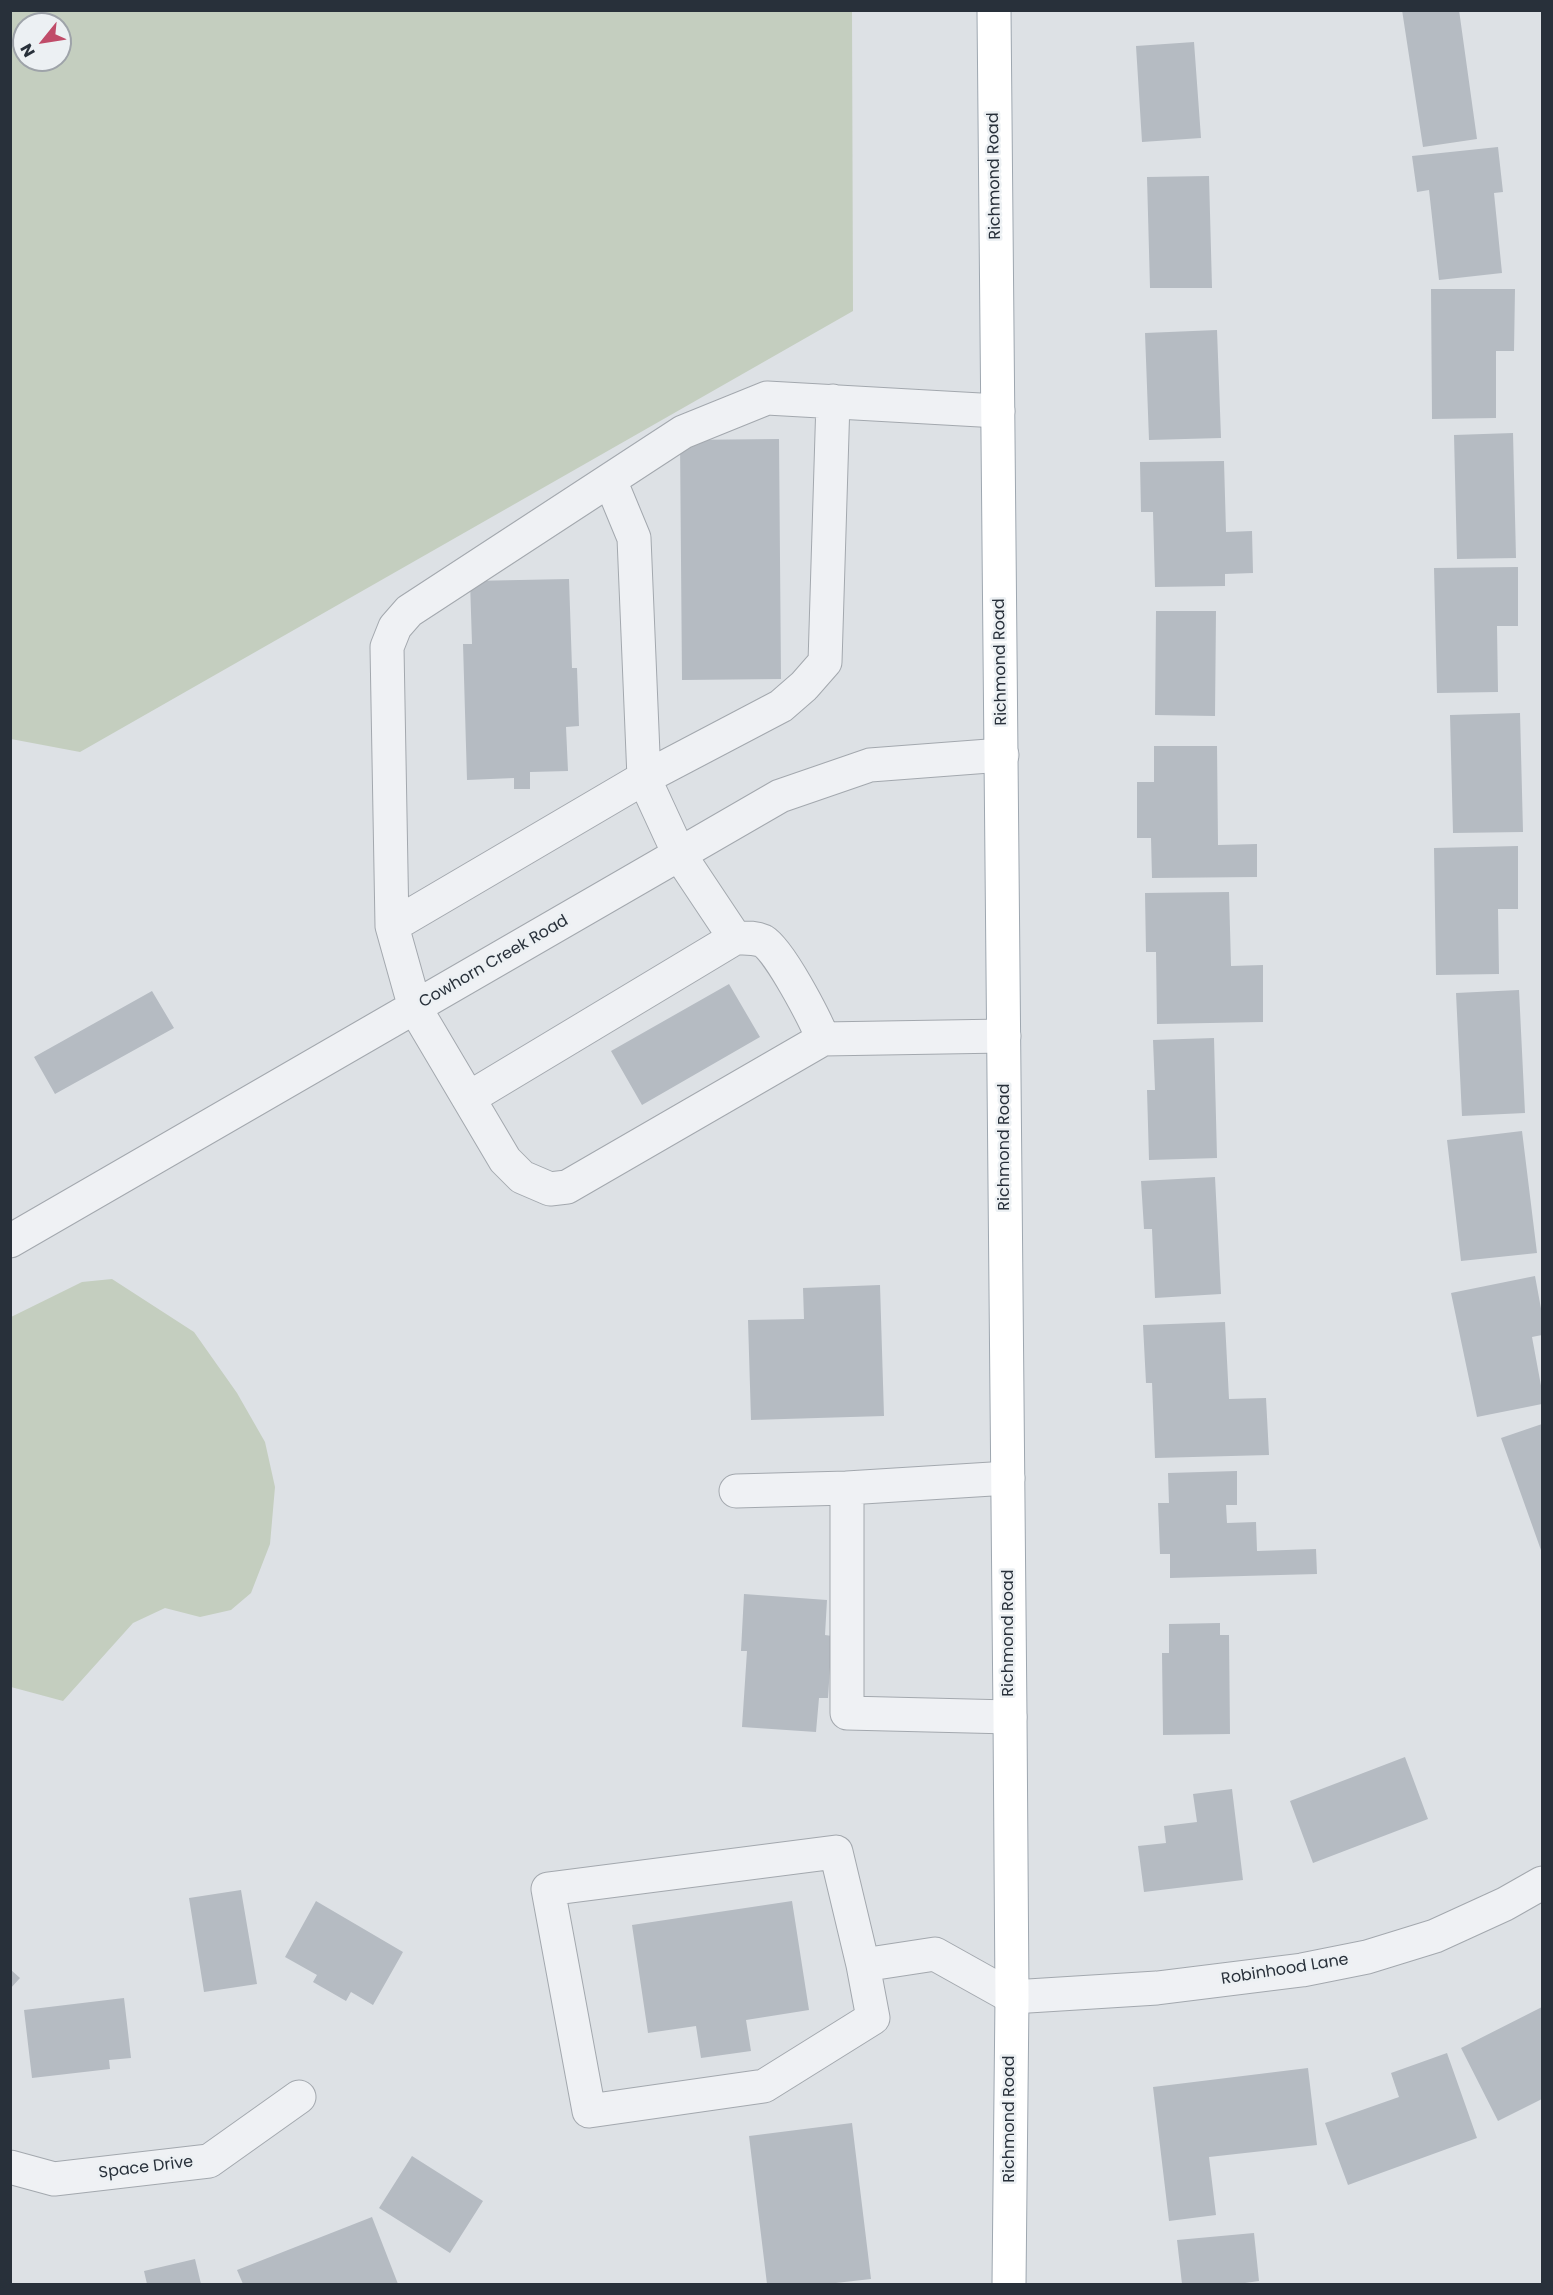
<!DOCTYPE html>
<html>
<head>
<meta charset="utf-8">
<style>
  body { margin:0 }
  #map { position:relative; width:1553px; height:2295px; overflow:hidden; background:#dde1e5; font-family:Poppins,sans-serif }
  canvas { display:block }
  .frame { position:absolute; inset:0; border:12px solid #28303a; pointer-events:none }
  .north { position:absolute; left:12px; top:12px; width:60px; height:60px; box-sizing:border-box; background:#ecf0f3; border:2px solid #9ea3a9; border-radius:50%; rotate:240deg; font-size:16px; font-weight:700; line-height:24px; text-align:center; color:#28303a }
  .north::after { content:''; display:block; margin:auto; width:21px; height:27px; background:#c04c69; clip-path:polygon(50% 0,100% 100%,50% 72%,0 100%) }
</style>
</head>
<body>
<div id="map">
<canvas width="1553" height="2295"></canvas>
<div class="frame"></div>
<div class="north">N</div>
</div>
<script>
const ctx = document.querySelector('canvas').getContext('2d');
ctx.lineJoin = 'round';
function fillPath(path, color) { ctx.fillStyle = color; ctx.fill(path, 'evenodd'); }
function strokePath(path, color, width, dash) { ctx.strokeStyle = color; ctx.lineWidth = width; ctx.lineCap = dash ? 'butt' : 'round'; ctx.setLineDash(dash || []); ctx.stroke(path); }
function label(font, color, halo, rows, align = 'center') {
  ctx.font = font + ' Poppins,sans-serif'; ctx.lineWidth = 5; ctx.setLineDash([]); ctx.textBaseline = 'middle'; ctx.strokeStyle = halo; ctx.fillStyle = color; for (const [text, x, y, turn = 0] of rows) {
    ctx.save(); ctx.translate(x, y); ctx.rotate((+turn || 0) * Math.PI / 180); ctx.textAlign = isNaN(turn) ? turn : align; if (halo) ctx.strokeText(text, 0, 0); ctx.fillText(text, 0, 0); ctx.restore();
  }
}
fillPath(new Path2D(`
  M10,11H852L853,311L80,752L11,739ZM24,24H60V60H24Z
  M112,1279L194,1332L237,1393L265,1442L275,1487L270,1544L251,1593L231,1610L200,1617L165,1608L133,1623L63,1701L11,1687V1317L82,1282Z`), '#c4cebf');
fillPath(new Path2D(`
  M1402,10H1459L1477,139L1423,147Z
  M1194,42L1201,138L1142,142L1136,46Z
  M1498,147L1503,192L1494,193L1502,273L1439,280L1429,190L1417,192L1412,156Z
  M1209,176L1212,288H1150L1147,177Z
  M1431,289H1515L1514,351H1496V418L1432,419Z
  M1217,330L1221,438L1149,440L1145,333Z
  M1513,433L1516,558L1457,559L1454,435Z
  M779,439L781,679L682,680L680,440Z
  M1224,461L1226,532L1252,531L1253,573L1225,574V586L1155,587L1153,512H1141L1140,462Z
  M1518,567V626H1497L1498,692L1437,693L1434,568Z
  M569,579L572,668H577L579,726L566,727L568,771L530,772V789H514V778L467,780L463,644H472L470,581Z
  M1156,611H1216L1215,716L1155,715Z
  M1520,713L1523,832L1453,833L1450,715Z
  M1154,746H1217L1218,845L1257,844V877L1152,878L1151,838H1137V782H1154Z
  M1518,846V909H1498L1499,974L1436,975L1434,848Z
  M1229,892L1231,966L1263,965V1022L1157,1024L1156,952H1146L1145,893Z
  M729,984L760,1037L642,1105L611,1051Z
  M1519,990L1525,1113L1462,1116L1456,993Z
  M152,991L174,1028L55,1094L34,1057Z
  M1214,1038L1217,1158L1149,1160L1147,1090H1155L1153,1040Z
  M1522,1131L1537,1253L1461,1261L1447,1140Z
  M1215,1177L1221,1294L1155,1298L1152,1229H1144L1141,1181Z
  M1535,1276L1542,1314V1335L1532,1337L1542,1391V1404L1477,1417L1451,1293Z
  M880,1285L884,1416L751,1420L748,1320L804,1319L803,1288Z
  M1225,1322L1229,1399L1266,1398L1269,1455L1155,1458L1152,1383H1146L1143,1325Z
  M1542,1424V1553L1501,1438Z
  M1237,1471V1505H1226L1227,1523L1256,1522L1257,1551L1316,1549L1317,1574L1170,1578V1554H1160L1158,1503H1169L1168,1473Z
  M744,1594L827,1600L825,1635L832,1636L828,1698H819L816,1732L742,1727L747,1651H741Z
  M1220,1623V1635H1229L1230,1734L1163,1735L1162,1653H1169V1624Z
  M1405,1757L1428,1819L1313,1863L1290,1801Z
  M1232,1789L1243,1880L1144,1892L1138,1846L1166,1843L1164,1826L1197,1822L1193,1794Z
  M241,1890L257,1984L204,1992L189,1898Z
  M316,1901L403,1952L373,2005L351,1992L346,2001L313,1982L317,1975L285,1957Z
  M792,1901L809,2010L746,2020L751,2051L701,2058L696,2026L648,2033L632,1925Z
  M10,1969L20,1978L10,1989Z
  M124,1998L131,2058L109,2060L110,2069L32,2078L24,2010Z
  M1542,2007V2099L1498,2121L1461,2048Z
  M1447,2053L1477,2138L1348,2185L1325,2123L1399,2097L1391,2073Z
  M1308,2068L1317,2145L1209,2157L1216,2215L1169,2221L1153,2087Z
  M852,2123L871,2279L827,2284H767L749,2136Z
  M412,2156L483,2201L450,2253L379,2208Z
  M372,2217L398,2284H243L237,2270Z
  M1254,2233L1259,2281L1245,2283V2284H1182L1177,2240Z
  M195,2259L201,2284H147L144,2271Z`), '#b5bbc2');
const minor = new Path2D(`
  M998,411L767,398L683,432L409,611L395,627L387,647L392,926L415,1008L505,1160L522,1177L550,1189L567,1187L823,1039L1004,1036
  M610,480L634,538L644,778L679,854L735,938
  M392,926L644,778L781,706L804,686L825,662L833,401
  M469,1098L735,938C745,938 754,937 763,941C780,951 815,1019 823,1039
  M10,1241L780,796L870,765L1002,755
  M1008,1478L847,1488V1713L1010,1717
  M736,1491L847,1488
  M863,1965L836,1852L548,1889L589,2111L764,2086L873,2018L863,1965L935,1954L1012,1997L1157,1988L1302,1970L1367,1957L1435,1936L1505,1904L1542,1883
  M10,2167L54,2179L209,2161L299,2097`);
const major = new Path2D(`
  M994,10L1010,1717L1012,1997L1009,2284`);
strokePath(minor, '#a3a8ae', 35);
strokePath(major, '#9ea7b0', 35);
strokePath(minor, '#eff1f4', 33);
strokePath(major, '#fff', 33);
label('16px', '#28303a', '#ecf0f3', [
  ["Richmond Road",995,176,-91],
  ["Richmond Road",1001,662,-91],
  ["Cowhorn Creek Road",494,962,-30],
  ["Richmond Road",1005,1147,-90],
  ["Richmond Road",1009,1633,-90],
  ["Robinhood Lane",1285,1970,-9],
  ["Richmond Road",1010,2119,-90],
  ["Space Drive",146,2168,-7]
]);
</script>
</body>
</html>
